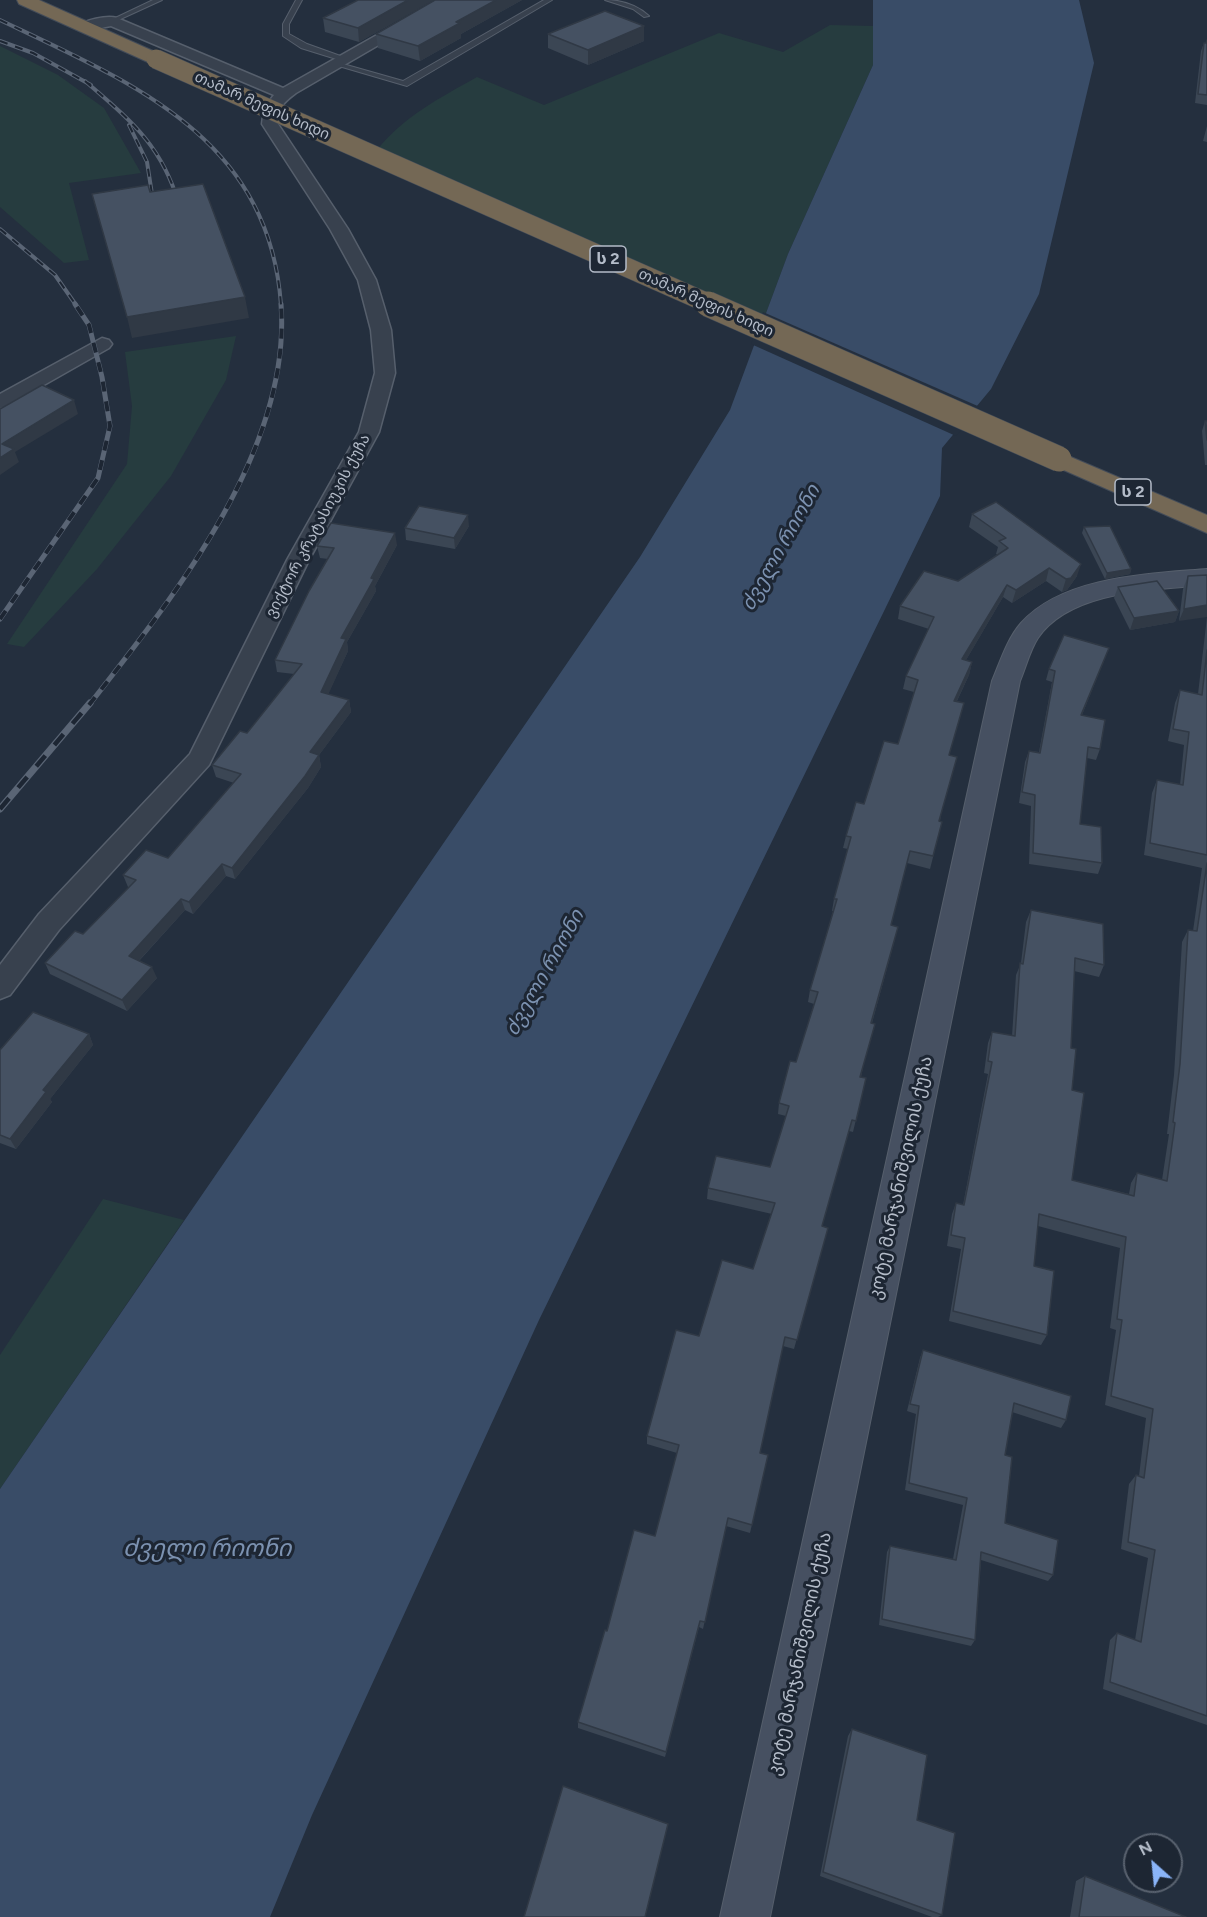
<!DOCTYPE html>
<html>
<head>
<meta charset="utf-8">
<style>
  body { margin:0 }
  #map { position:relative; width:1207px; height:1917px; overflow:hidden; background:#242f3e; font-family:Figtree,sans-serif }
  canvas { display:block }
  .north { position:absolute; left:1123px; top:1833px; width:60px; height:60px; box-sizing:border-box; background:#1d2633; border:2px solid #59626f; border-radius:50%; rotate:333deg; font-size:16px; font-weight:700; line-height:24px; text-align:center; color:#b4bcc9 }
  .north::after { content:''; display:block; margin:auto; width:21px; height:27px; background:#8ab4f8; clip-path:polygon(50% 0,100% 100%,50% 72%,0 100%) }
</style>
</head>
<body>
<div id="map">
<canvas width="1207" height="1917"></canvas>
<div class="north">N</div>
</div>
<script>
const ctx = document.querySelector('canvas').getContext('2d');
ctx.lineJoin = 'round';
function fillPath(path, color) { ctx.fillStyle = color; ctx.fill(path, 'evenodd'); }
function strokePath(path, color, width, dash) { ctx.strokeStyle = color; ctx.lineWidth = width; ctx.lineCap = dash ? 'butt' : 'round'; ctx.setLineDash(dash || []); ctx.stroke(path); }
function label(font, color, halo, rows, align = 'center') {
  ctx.font = font + ' Figtree,"Noto Sans Georgian",sans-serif'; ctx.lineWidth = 6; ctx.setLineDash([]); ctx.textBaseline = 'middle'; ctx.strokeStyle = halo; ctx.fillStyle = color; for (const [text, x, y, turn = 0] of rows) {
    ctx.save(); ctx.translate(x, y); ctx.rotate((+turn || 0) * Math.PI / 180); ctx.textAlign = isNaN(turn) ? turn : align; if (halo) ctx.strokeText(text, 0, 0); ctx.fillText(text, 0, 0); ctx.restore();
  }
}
fillPath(new Path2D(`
  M830,25L873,26V65L788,254L762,324L377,150C404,116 440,98 477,77L544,105L719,33L783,52Z
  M0,46L58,75L104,108L141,173L69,183L89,260L64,263L0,207Z
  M236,336L226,380L171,476L97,569L24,647L7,644L127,464L132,406L125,352Z
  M103,1199L184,1220L0,1489V1355Z`), '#263c3f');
fillPath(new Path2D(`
  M873,0H1079L1094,63L1039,294L991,389L942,448L940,496L539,1320L312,1815L270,1917H0V1489L640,557L730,410L788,254L873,65Z`), '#394c67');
fillPath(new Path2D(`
  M763,312L980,407L956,436L751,344Z`), '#242f3e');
const lane = new Path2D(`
  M153,0H162L114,22L109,21Z
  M296,0H302L289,24V34L307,44L346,58V62L301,48L283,36V24Z
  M544,0H552L407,86L332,64L336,62L403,81Z
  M605,0C621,0 637,5 649,16L644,17L633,9Z`);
const street = new Path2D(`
  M439,0H456L296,93C284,102 277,108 278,124L348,229L376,280L391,330L395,373L379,432L309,560L209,765L59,930L10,995L0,999V965L39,914L190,754L287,560L359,432L375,373L371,330L358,280L330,229L262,124L264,108L274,95L111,26L84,31L77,27C84,20 107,15 117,18L283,88Z
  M102,338L109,340L112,344L109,348L7,406L0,408V394Z`);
const secondary = new Path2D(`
  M1207,569V585C1155,590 1071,590 1038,638C1030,650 1026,667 1020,681L770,1917H720L992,681C1000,662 1007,639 1021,623C1063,576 1148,574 1207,569Z`);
const highway = new Path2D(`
  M17,0H39L162,55L165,59L162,63H150L19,4Z
  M1059,452L1207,515V533L1050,464L1047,459L1050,454Z`);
strokePath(lane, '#565f6c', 2);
strokePath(street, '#565f6c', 3);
strokePath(secondary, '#565f6c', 2);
strokePath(highway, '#434c59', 2);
fillPath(lane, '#38414e');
fillPath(street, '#38414e');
fillPath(secondary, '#465061');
fillPath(highway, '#746855');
const railFar2 = new Path2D(`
  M0,20C132,83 269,137 281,305
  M0,41L33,53L91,85
  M85,81C131,121 161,144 179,204
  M129,125L147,162L154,207
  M0,229L55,275L76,305`);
const railFar1 = new Path2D(`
  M0,619L98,478L110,426L102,377L89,325L75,304
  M89,705C174,597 292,449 281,304`);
const rail = new Path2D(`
  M0,809L90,703`);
strokePath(railFar2, '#5a6575', 4);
strokePath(railFar1, '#5a6575', 5);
strokePath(rail, '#5a6575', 7);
strokePath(railFar2, '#1d2633', 2, [8]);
strokePath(railFar1, '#1d2633', 4, [10]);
strokePath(rail, '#1d2633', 4.5, [14]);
const highwayBridgeFar1 = new Path2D(`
  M156,59L712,305`);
const highwayBridge = new Path2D(`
  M708,304L1059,459`);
strokePath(highwayBridgeFar1, '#434c59', 20, []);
strokePath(highwayBridge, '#434c59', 26, []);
strokePath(highwayBridgeFar1, '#746855', 19);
strokePath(highwayBridge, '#746855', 25);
fillPath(new Path2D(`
  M434,0L359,42L325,32L323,18Z
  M435,0H522L461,34V38L420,61L378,48L376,34Z
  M644,26V41L588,65L548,48V34Z
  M1207,40V105L1195,103L1201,51L1204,43H1206Z
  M1207,126V142L1203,141Z
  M1205,421H1207V465H1205L1202,431Z
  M972,514L1077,576L1067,590L1062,592L1046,581L1012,603L1003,597L966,660L972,662L969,675L957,701L964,703L949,755L940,821L942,822L930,869L907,863L891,926L895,939L872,1023L861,1077L866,1078L853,1132L849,1131L822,1226L828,1228L794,1349L783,1346L760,1453L768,1455L750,1533L726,1526L703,1629L699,1627L665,1757L578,1728V1722L607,1631L655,1536L677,1453L647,1444V1436L699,1336L753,1269L772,1214L707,1199L708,1188L770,1167L786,1116L778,1114L779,1103L796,1062L814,1004L808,1002L810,990L834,911H832L834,899L848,849L843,848L846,836L898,744L914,692L903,689L906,676L929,629L898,619L900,606L958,581L998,555L996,554L998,547L969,527Z
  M469,526L455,549L406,540L405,528Z
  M1084,527L1131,569L1130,574L1105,579L1082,533Z
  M397,545L375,586L376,591L347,642L348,651L328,694L349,700L351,712L319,755L321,767L308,788L235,879L226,876L193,914L185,910L139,961L157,978L127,1011L50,974L45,963L83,934L129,887H128L123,875L168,858L234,783L216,777L212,765L247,733L294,674L277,672L275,660L328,559L320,558L317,546Z
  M1207,575L1179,621L1183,589L1188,576Z
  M1118,587L1179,611L1175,622L1130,630L1114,598Z
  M1207,617V1725L1103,1689L1110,1640L1117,1633L1135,1640L1148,1558L1121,1549L1129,1484L1136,1475L1139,1476L1146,1418L1105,1405L1116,1330L1110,1328L1120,1248L1038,1226L1034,1266L1047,1335L1041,1345L949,1321L961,1249L947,1246L952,1214L956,1203L963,1205L988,1074L984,1073L988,1043L992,1032L1012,1036L1016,975L1021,963L1026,922L1031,910L1104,965L1099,977L1074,971L1071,1048L1072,1180L1129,1194L1131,1183L1137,1173L1162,1180L1169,1134H1167L1174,1075L1182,942L1188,930L1193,931L1202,868L1144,855L1152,793L1157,780L1180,785L1184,745L1168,741L1175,703L1180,690L1198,694Z
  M1109,648L1082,715L1100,749L1096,760L1087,758L1080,824L1102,863L1098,874L1029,864L1031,806L1019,803L1025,762L1029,751L1039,752L1052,682L1046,680L1049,669Z
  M89,1034L93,1045L50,1099L52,1102L16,1149L0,1143V1050Z
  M923,1350L1066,1420L1061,1428L1012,1412L1005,1455V1523L1053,1575L1048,1581L981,1560L975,1640L971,1646L879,1625L887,1552L890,1546L953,1559L963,1505L905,1490L916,1414L907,1411L920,1358Z
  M852,1729L917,1820L942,1915L938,1917H932L820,1876L848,1736Z
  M1085,1876L1186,1917H1070L1076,1881Z`), '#3b4654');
fillPath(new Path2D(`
  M408,0H434L359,42L358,28Z
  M496,0H522L461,34V38L420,61L418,46L456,22Z
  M644,26V41L588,65V50Z
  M245,297L249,318L132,338L127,317Z
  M74,400L78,414L15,452L19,462L0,475V458L2,444Z
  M468,515L469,526L455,549L454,538Z
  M395,533L397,545L375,586L376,591L347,642L348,651L324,704L321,692L341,638Z
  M1081,564L1077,576L1067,590L1062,592L1066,579Z
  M1049,568L1046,581L1012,603L1016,590Z
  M1131,569L1130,574L1105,579L1107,573Z
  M1007,585L1003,597L959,672L962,659Z
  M1207,605V617L1179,621L1184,609Z
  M1179,611L1175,622L1130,630L1134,618Z
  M1109,648L1105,659L1077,726L1081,715Z
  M972,662L969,675L951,713L954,701Z
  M349,700L351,712L319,755L321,767L308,788L235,879L232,868L310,752Z
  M222,864L226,876L193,914L189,902Z
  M181,899L185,910L133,967L129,956Z
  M152,967L157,978L127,1011L122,1000Z
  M89,1034L93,1045L50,1099L52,1102L16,1149L10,1139L43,1090Z`), '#303945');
const building = new Path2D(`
  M358,0H408L358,28L323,18Z
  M435,0H496L456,22L460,23L418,46L376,34Z
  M605,11L644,26L588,50L548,34Z
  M1207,40V95L1198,94L1204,43H1206Z
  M203,184L245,297L127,317L92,194L148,185L150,192Z
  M42,385L74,400L2,444L14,449L0,458V409Z
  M1205,421H1207V440Z
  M996,502L1081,564L1071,578L1066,579L1049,568L1016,590L1007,585L962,659L972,662L954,701L964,703L949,755L957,757L939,821L942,822L933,856L910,851L891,925L898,927L871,1023L875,1024L860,1077L866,1078L856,1121L852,1120L822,1226L828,1228L797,1340L785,1337L760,1453L768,1455L752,1525L728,1518L705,1622L700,1621L666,1752L578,1722L605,1630L607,1631L634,1530L655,1536L679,1445L647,1436L676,1330L699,1336L722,1260L753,1269L775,1203L708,1188L716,1156L770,1167L789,1106L779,1103L790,1061L796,1062L818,992L810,990L837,899H834L851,837L846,836L856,802L864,804L884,741L898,744L918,680L906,676L934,617L900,606L924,571L958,581L1008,548L999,541L1006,538L972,514Z
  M419,506L468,515L454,538L405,528Z
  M331,523L395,533L371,578L374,579L341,638L346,639L321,692L349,700L310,752L319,755L305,776L232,868L222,864L189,902L181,899L129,956L152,967L122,1000L45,963L75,931L83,934L136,880L123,875L146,850L168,858L241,774L212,765L240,731L247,733L302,664L275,660L309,591L334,548L317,546Z
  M1110,526L1131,569L1107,573L1084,527Z
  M1207,575V605L1184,609L1188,576Z
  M1157,581L1179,611L1134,618L1118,587Z
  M1064,635L1109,648L1081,715L1105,720L1100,749L1088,747L1080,824L1101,827L1102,863L1033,853L1035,795L1022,792L1029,751L1040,753L1055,671L1049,669Z
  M1207,650V855L1150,843L1157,780L1183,785L1189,732L1173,729L1180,690L1202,695Z
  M1207,863V1716L1110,1682L1117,1633L1141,1642L1155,1550L1128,1542L1136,1475L1144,1478L1153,1409L1111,1396L1122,1320L1117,1319L1126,1237L1039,1214L1034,1266L1054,1271L1047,1335L953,1311L965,1238L951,1235L956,1203L964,1205L992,1062L988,1061L992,1032L1015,1036L1020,963L1023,964L1031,910L1103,924L1104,965L1075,958L1071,1048L1076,1049L1072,1090L1084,1093L1072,1180L1134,1196L1137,1173L1167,1181L1175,1123L1173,1122L1180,1064L1188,930L1197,931Z
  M33,1012L89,1034L43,1090L46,1092L10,1139L0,1135V1050Z
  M923,1350L1071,1396L1066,1420L1014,1403L1005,1455L1012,1457L1005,1523L1058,1540L1053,1575L981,1552L975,1640L882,1619L890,1546L956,1560L967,1498L909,1483L919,1406L910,1404Z
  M852,1729L927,1755L917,1820L955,1833L942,1915L823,1872Z
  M563,1786L668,1824L645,1917H524Z
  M1085,1876L1186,1917H1079Z`);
fillPath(building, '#455162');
strokePath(building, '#303945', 1.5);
label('15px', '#b4bcc9', '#1d2633', [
  ["თამარ მეფის ხიდი",262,106,24],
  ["თამარ მეფის ხიდი",706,303,24],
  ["ვიქტორ კრატასიუკის ქუჩა",318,526,-62]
]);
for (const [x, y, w] of [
  [608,259,36],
  [1133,492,36]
]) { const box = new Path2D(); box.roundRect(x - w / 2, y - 13, w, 26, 4.5); ctx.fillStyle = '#1d2633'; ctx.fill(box); strokePath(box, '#b4bcc9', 1.5); }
label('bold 16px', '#b4bcc9', null, [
  ["ს 2",608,259],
  ["ს 2",1133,492]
]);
label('18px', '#b4bcc9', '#1d2633', [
  ["კოტე მარჯანიშვილის ქუჩა",901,1178,-78],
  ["კოტე მარჯანიშვილის ქუჩა",800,1654,-78]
]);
label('italic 20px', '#7c92b1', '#1d2633', [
  ["ძველი რიონი",781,548,-61],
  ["ძველი რიონი",545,973,-61]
]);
label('italic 24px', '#7c92b1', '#1d2633', [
  ["ძველი რიონი",207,1549]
]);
</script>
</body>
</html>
